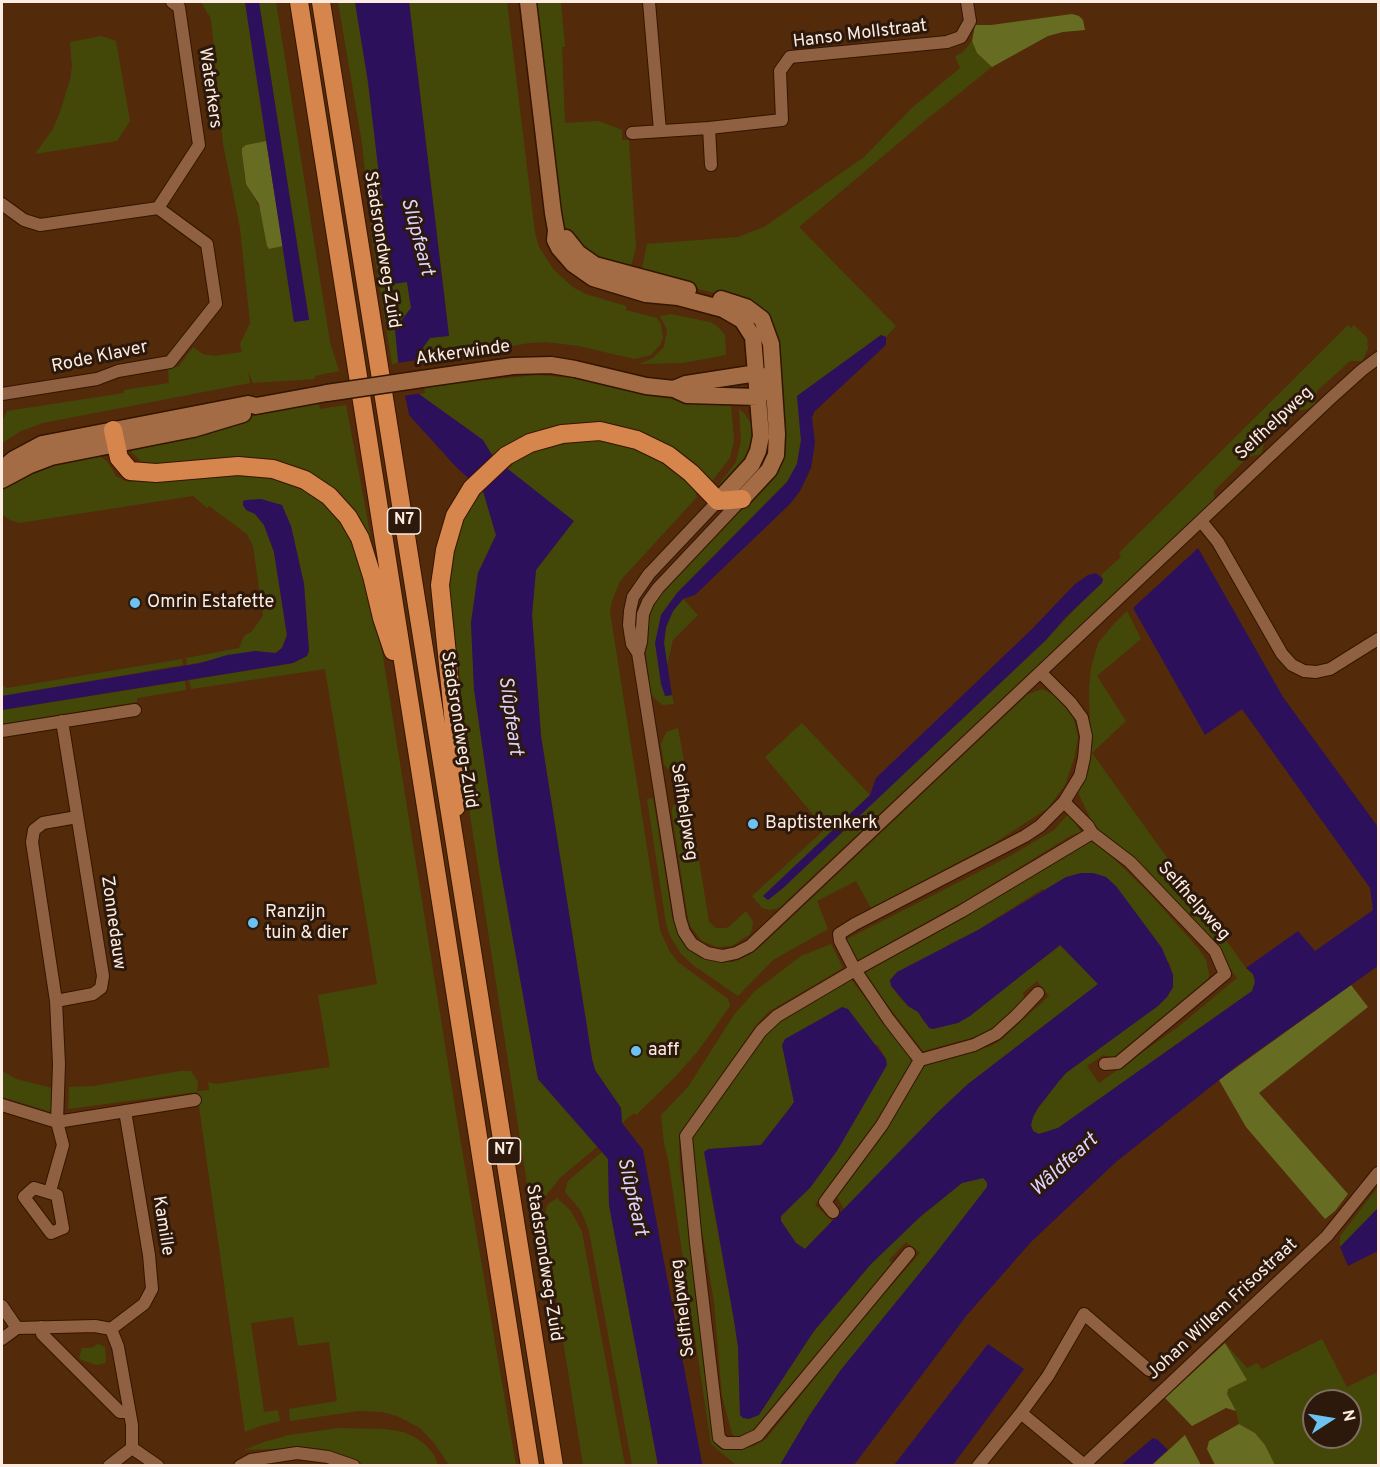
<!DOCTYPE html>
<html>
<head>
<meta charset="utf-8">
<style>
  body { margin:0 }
  #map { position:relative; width:1380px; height:1467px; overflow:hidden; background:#532b0a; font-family:Overpass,sans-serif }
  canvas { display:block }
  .frame { position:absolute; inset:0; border:3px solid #fcece2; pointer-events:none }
  .north { position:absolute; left:1302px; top:1389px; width:60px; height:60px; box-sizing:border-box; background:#2c190c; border:2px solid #7f6d62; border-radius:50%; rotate:78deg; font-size:16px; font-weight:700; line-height:24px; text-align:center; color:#fcece2 }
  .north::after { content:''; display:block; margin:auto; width:21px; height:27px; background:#6cc3f2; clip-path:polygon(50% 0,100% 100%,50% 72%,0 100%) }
</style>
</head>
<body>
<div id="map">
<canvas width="1380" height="1467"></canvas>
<div class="frame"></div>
<div class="north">N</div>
</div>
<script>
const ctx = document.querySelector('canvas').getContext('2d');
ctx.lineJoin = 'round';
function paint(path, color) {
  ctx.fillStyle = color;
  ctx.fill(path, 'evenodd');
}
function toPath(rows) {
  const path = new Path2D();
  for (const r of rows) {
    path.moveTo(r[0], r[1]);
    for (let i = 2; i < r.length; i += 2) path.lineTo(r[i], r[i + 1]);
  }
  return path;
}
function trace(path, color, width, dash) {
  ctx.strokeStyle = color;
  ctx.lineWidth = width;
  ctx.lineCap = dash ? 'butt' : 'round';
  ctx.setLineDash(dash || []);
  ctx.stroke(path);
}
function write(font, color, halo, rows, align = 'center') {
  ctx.font = font + ' Overpass,sans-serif';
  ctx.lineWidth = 6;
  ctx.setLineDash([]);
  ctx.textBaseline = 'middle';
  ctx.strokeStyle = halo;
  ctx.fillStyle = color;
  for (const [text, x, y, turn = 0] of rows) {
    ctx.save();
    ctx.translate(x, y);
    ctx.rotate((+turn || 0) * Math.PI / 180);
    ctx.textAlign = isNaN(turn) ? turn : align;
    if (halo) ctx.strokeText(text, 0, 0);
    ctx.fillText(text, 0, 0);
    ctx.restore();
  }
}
const green = toPath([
  [201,2,245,2,266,141,246,145,242,148,245,180,262,213,267,246,269,249,283,246,294,321,309,319,259,2,276,2,330,342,339,371,315,376,315,379,253,383,248,371,250,383,43,423,21,431,2,443,2,422,7,411,124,393,124,390,169,383,168,369,179,366,193,347,203,354,214,356,242,352,240,344,250,323,240,228,223,144,211,19],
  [338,2,355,2,368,82,392,283,407,282,411,308,395,329,399,363,392,364,373,246,362,143],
  [409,2,507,2,535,233,539,247,554,270,574,288,586,294,626,306,626,310,657,318,661,324,663,338,660,345,651,355,634,359,579,346,546,342,530,343,468,353,469,356,420,364,419,359,414,360,430,338,449,335],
  [535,2,561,2,565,47,562,47,565,123,599,121,622,130,622,140,629,140,636,247,630,270,595,259,567,231,563,223,560,212],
  [101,36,116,41,130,121,117,141,35,154,53,129,60,112,70,80,72,66,70,42],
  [972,41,977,53,992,67,921,124,799,227,896,326,886,337,881,335,797,396,801,440,797,464,787,482,677,593,661,615,665,696,672,695,674,704,662,705,651,695,644,639,646,623,650,611,659,596,774,476,777,340,769,318,750,303,641,273,647,244,738,237,764,227,864,157,913,107,960,68,955,56,962,53],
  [671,314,710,322,717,326,725,335,726,355,683,363,640,364,653,358,664,347,667,330,660,316],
  [1348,325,1351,328,1354,325,1367,338,1368,349,1362,361,1350,361,1317,391,1315,404,1308,409,1298,411,1265,441,1261,454,1248,457,1214,491,1214,500,779,908,770,910,762,908,752,896,825,829,765,757,802,723,870,795,763,896,768,900,1046,640,1103,579,1101,575,1121,557,1119,553],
  [537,375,573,378,645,395,691,402,731,405,734,440,730,458,711,482,639,434,504,448,492,455,483,440,419,394,425,393,424,386],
  [318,403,320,409,346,405,374,553,323,483,139,463,140,460,132,453,132,449,247,417],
  [739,409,745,414,753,427,754,434,751,451,724,488,718,486,736,462,741,441],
  [600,438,652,453,693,485,697,497,620,581,612,601,610,612,660,930,670,952,678,962,728,999,730,1006,698,1051,675,1077,636,1115,634,1113,622,1123,621,1108,595,1070,592,1059,541,736,532,615,536,570,553,547,508,469,513,465,511,463,532,451,548,445],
  [96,454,107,461,116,476,127,482,210,474,256,474,301,486,331,508,354,541,380,638,457,1120,516,1465,449,1465,435,1444,420,1428,397,1416,382,1412,359,1411,290,1421,289,1409,337,1401,329,1342,298,1346,293,1317,251,1323,264,1412,278,1410,280,1421,260,1426,245,1432,197,1092,68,1109,69,1087,94,1086,180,1071,191,1071,198,1082,197,1091,209,1090,208,1082,216,1084,330,1067,318,995,377,984,325,669,191,689,189,680,293,663,307,656,309,651,304,584,291,526,246,510,255,514,264,525,274,552,287,635,282,648,273,654,255,651,187,665,186,658,239,648,244,636,252,631,263,616,253,546,247,534,209,506,207,508,193,496,19,523,10,520,2,514,2,489,12,480,32,469],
  [483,491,496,535,478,573,471,623,474,689,499,861,538,1079,598,1146,560,1178,540,1203,536,1221,533,1222,470,815,459,723,448,597,452,553,461,522,470,507],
  [683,599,698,615,673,640,667,665,664,643,666,627,673,611],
  [1127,611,1141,639,1097,676,1126,721,1092,753,1246,968,1253,974,1255,982,1252,991,1058,1128,1039,1134,1033,1131,1031,1125,1033,1117,1038,1108,1059,1081,1066,1073,1167,997,1173,987,1173,975,1169,962,1042,889,978,930,948,945,897,994,908,1006,918,1012,924,1022,958,1023,1061,945,1098,984,968,1084,937,1113,844,1209,836,1195,876,1144,926,1063,991,1046,1000,1041,1049,996,1037,981,1023,993,1024,999,1023,1005,986,1034,923,1051,861,971,1087,842,1093,842,1103,848,1148,892,1198,948,1206,960,1209,974,1208,983,1115,1058,1103,1055,1087,1066,1099,1083,1178,1027,1237,978,1221,956,1096,831,1077,790,1090,730,1089,689,1091,668,1098,643,1112,626],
  [182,659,183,665,2,696,2,685,7,688],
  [185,681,186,690,137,698,137,702,2,724,2,710],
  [1042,689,1054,695,1073,715,1078,737,1074,759,1065,785,1048,808,993,844,871,908,856,881,817,901,828,929,773,960,738,996,693,965,681,954,669,934,666,923,647,799,653,798,672,916,678,935,692,952,699,957,716,962,734,962,751,954,758,949,1028,694],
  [678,728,686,772,678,773,671,772,664,765,661,744,666,732],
  [689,798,709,922,716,928,726,928,730,926,746,911,753,921,752,930,749,935,732,946,717,947,702,941,691,927,688,919,672,813,672,808,677,801],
  [1069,813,1081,832,1072,835,963,902,857,961,848,945,847,939,1012,855,1054,830],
  [831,944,843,968,768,1012,757,1024,679,1136,680,1169,703,1303,717,1421,730,1447,741,1449,754,1446,766,1439,856,1326,920,1253,906,1242,889,1260,895,1265,758,1431,741,1438,735,1437,732,1433,722,1396,714,1302,691,1166,690,1139,775,1020,850,978,914,1060,866,1138,815,1205,832,1221,805,1249,796,1243,781,1221,781,1216,786,1212,886,1059,878,1045,782,1045,794,1102,761,1145,707,1172,734,1320,738,1347,740,1415,790,1365,814,1331,871,1264,921,1216,962,1183,983,1178,987,1183,987,1187,936,1253,840,1371,809,1416,780,1465,736,1465,711,1444,668,1159,664,1144,661,1115,688,1087,734,1015,755,991,801,956],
  [2,1071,16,1079,52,1088,51,1112,2,1097],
  [602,1152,608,1159,609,1205,658,1465,632,1465,589,1231,581,1211,565,1192,568,1181],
  [1378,1187,1378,1208,1340,1247,1340,1236],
  [557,1198,571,1211,582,1232,625,1465,583,1465,544,1222,546,1209,548,1204],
  [1322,1339,1347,1387,1378,1372,1378,1465,1275,1465,1265,1445,1255,1433,1239,1424,1236,1411,1227,1394,1228,1389,1247,1380,1225,1343,1247,1368,1257,1363,1262,1369],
  [1314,1401,1350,1401,1350,1437,1314,1437],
  [98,1344,105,1347,106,1363,97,1365,79,1359,82,1348,91,1348],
  [339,1428,385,1429,403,1432,413,1436,426,1445,434,1455,438,1465,360,1465,351,1461,295,1448,244,1450,264,1442,289,1435]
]);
const forest = toPath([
  [1072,14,1079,16,1083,20,1085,30,1063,32,1048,36,992,67,977,53,972,41,975,25,991,25],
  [266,141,283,246,269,249,267,246,259,204,246,184,242,153,242,148,246,145],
  [1351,985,1368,1007,1259,1093,1348,1194,1335,1211,1325,1219,1246,1127,1219,1080],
  [1225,1343,1247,1380,1228,1389,1227,1394,1236,1411,1226,1408,1192,1426,1165,1398],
  [1239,1424,1255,1433,1265,1445,1275,1465,1215,1465,1207,1449,1209,1441],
  [1185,1435,1201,1465,1151,1466]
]);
const water = toPath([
  [245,2,259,2,309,320,294,322],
  [355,2,409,2,449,336,430,338,414,360,419,394,483,440,492,455,508,469,574,521,536,570,532,615,541,736,592,1059,595,1070,621,1108,622,1123,643,1150,702,1463,704,1465,658,1465,609,1205,608,1159,538,1079,499,861,474,689,471,623,478,573,496,535,483,491,456,467,409,415,398,361,395,329,411,308,407,282,392,284,368,82],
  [881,335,886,337,886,345,814,412,812,418,815,443,811,468,800,491,790,504,695,595,683,599,673,611,666,627,664,643,672,695,665,696,661,684,655,643,661,615,677,593,787,482,797,464,801,440,797,396],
  [261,499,282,505,291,526,304,584,309,651,307,656,293,663,275,666,2,710,2,696,201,663,227,655,255,651,276,653,282,648,287,635,274,552,264,525,255,514,246,510,243,505,243,501,246,500],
  [1198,548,1283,697,1378,827,1378,966,1238,1065,1116,1162,1031,1242,967,1315,854,1465,780,1465,809,1416,840,1371,936,1253,987,1187,987,1182,983,1178,962,1183,921,1216,871,1264,814,1331,759,1415,749,1419,743,1418,740,1415,738,1347,734,1320,704,1152,708,1149,761,1145,790,1108,794,1102,782,1045,785,1039,842,1007,848,1009,886,1059,887,1065,837,1151,810,1188,781,1216,781,1221,796,1243,805,1249,937,1113,968,1084,1098,984,1060,945,970,1016,958,1023,933,1029,929,1028,918,1012,908,1006,891,986,890,980,897,972,978,930,1066,877,1081,873,1093,873,1106,877,1116,886,1162,948,1173,975,1173,987,1167,997,1158,1006,1066,1073,1059,1081,1038,1108,1033,1117,1031,1125,1033,1131,1039,1134,1058,1128,1252,991,1255,982,1253,974,1246,968,1298,931,1315,951,1373,910,1370,888,1242,709,1205,735,1133,608],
  [1096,573,1103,579,1102,583,1065,618,1046,640,782,889,768,900,763,896,870,795,876,778,1032,629,1075,584,1088,575],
  [1378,1208,1378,1251,1348,1266,1340,1247],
  [988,1344,1024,1369,953,1465,894,1465],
  [1153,1438,1158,1440,1168,1450,1151,1465,1121,1465]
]);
const pier = toPath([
  [418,360,423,393,402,396,396,363]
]);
const street = toPath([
  [649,2,660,131],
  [709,128,711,165],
  [632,133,709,128,782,120,780,71,790,57,947,42,961,37,970,21,967,2],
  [2,204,24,220,40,225,158,208,207,244,216,304,170,362,118,371,97,379,2,394],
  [158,208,199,145,179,7,172,2],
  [742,499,658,588,648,602,643,614,641,642,638,653,680,919,684,932,692,944,707,953,722,956,736,953,750,946,1331,398,1362,370,1378,358],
  [1201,521,1218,542,1282,654,1292,665,1304,671,1316,672,1330,669,1378,639],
  [638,653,632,644,629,625,630,611,633,597,649,574,718,501],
  [2,731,135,710],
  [1064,802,1088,826,1092,833,1130,862,1215,951,1225,974,1118,1063,1105,1064],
  [56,1001,93,994,101,988,103,976,62,721],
  [920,1060,889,1020,855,970,840,941,839,934,855,924,1025,836,1040,826,1064,802,1080,776,1084,758,1086,736,1082,718,1071,703,1041,673],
  [2,1105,57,1122,195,1100],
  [34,1188,57,1195,63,1228,51,1233,24,1197,34,1188],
  [50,1191,63,1145,57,1122,59,1064,56,1001,32,842,34,830,43,823,77,817],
  [833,1212,825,1202,882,1125,920,1060,974,1045,996,1034,1016,1016,1038,993],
  [909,1253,758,1435,741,1443,725,1443,719,1438,696,1243,686,1136,761,1031,777,1016,855,970,962,911,1092,833],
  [2,1306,17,1328,95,1326,111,1329,118,1347,132,1425,132,1448,109,1466],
  [41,1327,42,1334,120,1412,129,1412],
  [111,1329,144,1304,152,1289,149,1255,125,1111],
  [2,1339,17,1328],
  [1021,1413,1084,1465,1327,1236,1378,1173],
  [132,1448,158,1466],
  [240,1466,251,1460,297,1453,328,1457,354,1466],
  [978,1466,1021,1413,1048,1376,1084,1314,1149,1370]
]);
const secondary = toPath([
  [528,2,553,213,556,230,555,240,559,248,573,264,593,278,646,294,678,297,723,309,742,320,753,337,761,436,758,451,752,464,718,501],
  [566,238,578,253,595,265,688,290],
  [721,299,746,307,762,319,771,344,777,434,776,455,769,470,742,499],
  [422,379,513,366,551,365,575,369,646,386,674,389,687,395,758,397,765,391],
  [674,389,686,384,757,373,765,379],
  [2,469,14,459,42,444,248,404,256,406,327,393],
  [2,480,30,465,51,457,193,429,243,414]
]);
const highway = toPath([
  [299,2,530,1466],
  [321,2,554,1466],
  [113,430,119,458,130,471,156,473,238,466,273,469,305,480,329,496,348,517,360,538,372,576,382,618,393,651],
  [456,807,459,773,440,585,445,550,455,516,472,488,506,456,530,443,562,434,600,431,637,440,668,455,691,473,718,501,742,499]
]);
const secondaryBridge = toPath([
  [327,393,422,379]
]);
const markers = [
  [135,603,6,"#6cc3f2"],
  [753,824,6,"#6cc3f2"],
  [253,923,6,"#6cc3f2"],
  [636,1051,6,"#6cc3f2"]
];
const shields = [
  [404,521,33],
  [504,1151,33]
];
const shieldNames = [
  ["N7",404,521],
  ["N7",504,1151]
];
const streetNames = [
  ["Hanso Mollstraat",860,35,-7],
  ["Waterkers",209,88,82],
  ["Stadsrondweg-Zuid",381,250,81],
  ["Akkerwinde",463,354,-8],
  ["Rode Klaver",100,358,-12],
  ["Selfhelpweg",1275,424,-43],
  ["Stadsrondweg-Zuid",458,730,81],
  ["Selfhelpweg",683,812,81],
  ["Selfhelpweg",1193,902,48],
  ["Zonnedauw",112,923,82],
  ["Kamille",162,1226,81],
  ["Stadsrondweg-Zuid",543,1263,81],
  ["Selfhelpweg",684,1308,-97],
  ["Johan Willem Frisostraat",1223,1310,-43]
];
const poiNames = [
  ["Omrin Estafette",147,603],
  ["Baptistenkerk",765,824],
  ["Ranzijn",265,913],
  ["tuin & dier",265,934],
  ["aaff",648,1051]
];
const waterNames = [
  ["Slûpfeart",416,237,75],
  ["Slûpfeart",509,716,82],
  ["Wâldfeart",1065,1166,-42],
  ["Slûpfeart",631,1197,77]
];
paint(green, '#434809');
paint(forest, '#666d22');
paint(water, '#2d105b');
paint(pier, '#532b0a');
trace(street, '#331500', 14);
trace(secondary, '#331500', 19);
trace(highway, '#331500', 20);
trace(street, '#8f6142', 12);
trace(secondary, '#a46c45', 16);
trace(highway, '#d6864d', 18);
trace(secondaryBridge, '#331500', 19, []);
trace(secondaryBridge, '#a46c45', 16);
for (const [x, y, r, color] of markers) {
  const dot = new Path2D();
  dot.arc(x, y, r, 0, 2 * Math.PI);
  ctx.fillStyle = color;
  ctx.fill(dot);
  trace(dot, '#2c190c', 2);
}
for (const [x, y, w] of shields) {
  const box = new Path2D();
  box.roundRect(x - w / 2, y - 13, w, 26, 4.5);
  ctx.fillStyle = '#2c190c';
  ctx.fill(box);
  trace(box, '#fcece2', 1.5);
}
write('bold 16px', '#fcece2', null, shieldNames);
write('18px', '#fcece2', '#2c190c', streetNames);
write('18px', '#fcece2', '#2c190c', poiNames, 'left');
write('italic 20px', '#dbd2fe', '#2c190c', waterNames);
</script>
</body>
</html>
